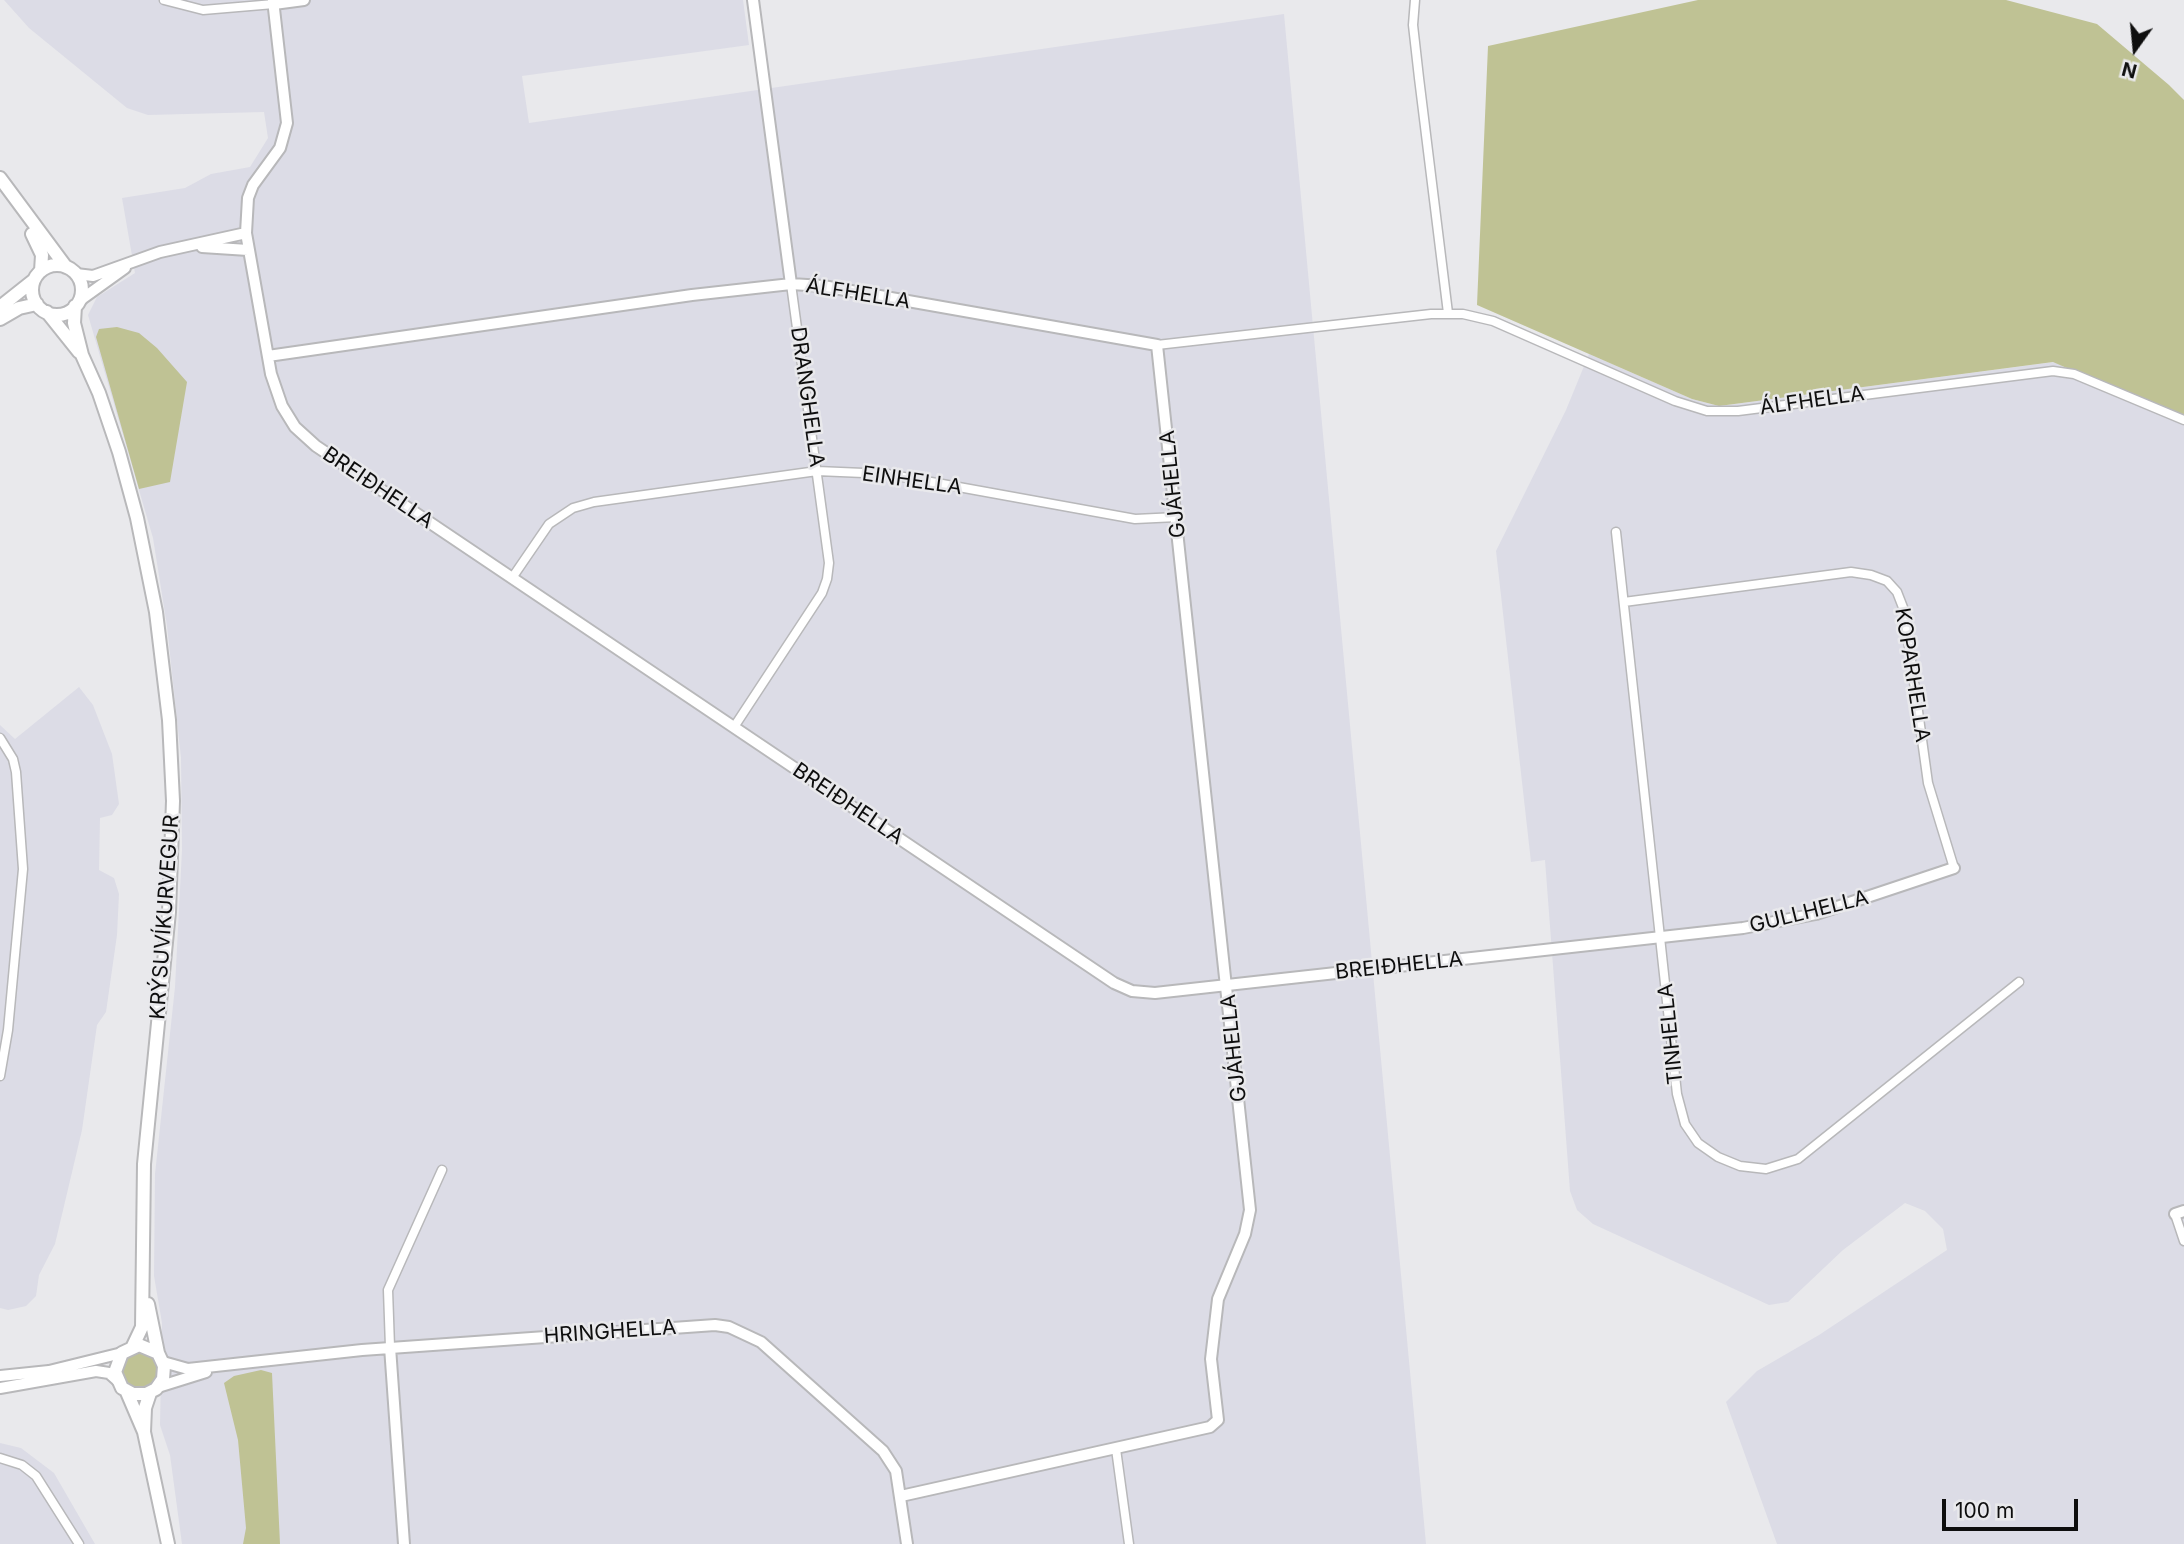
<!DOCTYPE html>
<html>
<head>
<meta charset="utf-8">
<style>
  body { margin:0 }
  #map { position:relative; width:2184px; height:1544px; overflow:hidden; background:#e9e9ec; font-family:Inter,sans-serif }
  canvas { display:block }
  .north { position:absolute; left:2100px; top:14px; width:70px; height:70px; -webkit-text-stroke:5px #e9e9ec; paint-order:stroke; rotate:195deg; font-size:19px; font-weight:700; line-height:28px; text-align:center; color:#0e0e0e }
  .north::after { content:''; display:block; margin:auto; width:24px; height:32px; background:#0e0e0e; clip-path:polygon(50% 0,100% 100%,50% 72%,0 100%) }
  .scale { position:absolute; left:1942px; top:1499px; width:136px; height:32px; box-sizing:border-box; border:4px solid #0e0e0e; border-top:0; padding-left:9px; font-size:21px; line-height:24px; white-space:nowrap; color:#0e0e0e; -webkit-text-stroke:5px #e9e9ec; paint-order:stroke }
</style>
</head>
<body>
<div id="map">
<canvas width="2184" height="1544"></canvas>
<div class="north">N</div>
<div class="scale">100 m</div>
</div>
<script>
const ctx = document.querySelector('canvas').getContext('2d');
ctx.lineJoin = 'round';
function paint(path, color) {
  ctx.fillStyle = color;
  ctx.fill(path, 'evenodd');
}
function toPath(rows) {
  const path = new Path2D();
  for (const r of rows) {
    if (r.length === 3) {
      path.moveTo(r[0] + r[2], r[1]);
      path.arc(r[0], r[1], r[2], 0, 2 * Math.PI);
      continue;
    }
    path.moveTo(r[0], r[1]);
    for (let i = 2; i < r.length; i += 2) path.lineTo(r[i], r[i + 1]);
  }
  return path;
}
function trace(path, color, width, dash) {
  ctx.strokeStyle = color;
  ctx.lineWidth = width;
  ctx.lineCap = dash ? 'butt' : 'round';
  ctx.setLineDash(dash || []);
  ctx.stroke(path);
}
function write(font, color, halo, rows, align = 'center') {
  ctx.font = font + ' Inter,sans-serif';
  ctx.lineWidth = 5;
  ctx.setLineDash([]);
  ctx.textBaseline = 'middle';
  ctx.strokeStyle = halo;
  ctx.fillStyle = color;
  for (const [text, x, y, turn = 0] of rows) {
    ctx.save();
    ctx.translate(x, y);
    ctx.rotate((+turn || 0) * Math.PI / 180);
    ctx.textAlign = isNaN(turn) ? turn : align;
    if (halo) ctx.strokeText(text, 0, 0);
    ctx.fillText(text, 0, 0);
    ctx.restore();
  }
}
const built = toPath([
  [4,0,743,0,749,45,522,76,529,123,1284,14,1426,1544,182,1544,170,1455,160,1425,162,1323,154,1276,155,1174,175,987,182,850,181,758,167,626,153,538,88,315,97,297,135,273,122,198,185,188,211,174,250,167,268,138,264,112,148,115,127,108,29,28],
  [1589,354,1692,399,1719,406,2054,362,2184,419,2184,1544,1777,1544,1726,1402,1757,1371,1819,1335,1947,1250,1943,1229,1925,1211,1905,1203,1843,1250,1788,1302,1769,1305,1593,1224,1577,1210,1570,1191,1545,860,1531,862,1496,551,1566,410],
  [79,687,93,705,112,754,119,804,112,815,100,818,99,870,114,878,119,894,117,935,106,1012,97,1025,82,1130,55,1244,39,1275,36,1296,26,1306,8,1310,0,1308,0,725,15,739],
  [0,1443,21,1448,54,1473,95,1544,0,1544]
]);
const green = toPath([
  [1698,0,2006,0,2097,24,2169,85,2184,100,2184,419,2053,362,1719,406,1692,399,1477,305,1488,46],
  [117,327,139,333,157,348,187,382,170,482,139,489,96,337,99,329],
  [140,1370,18],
  [261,1370,272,1373,280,1544,243,1544,246,1528,238,1440,224,1383,234,1376]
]);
const minor = toPath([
  [164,0,203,10,274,4],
  [1415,0,1413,25,1419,78,1448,313],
  [1157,345,1431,314,1463,314,1493,321,1675,401,1707,411,1738,411,2053,371,2074,374,2184,420],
  [1616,532,1677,1094,1685,1124,1698,1143,1718,1157,1740,1166,1766,1169,1798,1159,2019,982],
  [512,578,549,524,573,508,594,502,817,471,887,474,1135,519,1177,517],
  [1624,602,1851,572,1871,575,1887,581,1897,592,1904,610,1928,783,1954,868],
  [734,727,822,593,827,579,829,563,791,284],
  [0,738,13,759,16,772,23,869,8,1030,0,1076],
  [2175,1214,2184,1241],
  [390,1347,388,1290,442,1170],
  [1116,1449,1129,1544],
  [0,1458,22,1465,36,1476,79,1544]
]);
const tertiary = toPath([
  [273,0,287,123,280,148,253,185,248,198,246,233,271,374,282,406,295,427,316,446,1114,983,1132,991,1155,993,1743,928,1816,914,1954,868],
  [753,0,791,284],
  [274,4,304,0],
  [202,247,248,250],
  [76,274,93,276,160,252,246,233],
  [79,301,125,268],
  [268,356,692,295,791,284,823,286,1157,345,1250,1210,1245,1234,1218,1299,1211,1359,1218,1420,1210,1427,901,1496],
  [2175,1214,2184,1211],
  [390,1347,404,1544],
  [163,1362,188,1369,362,1350,715,1325,729,1327,761,1342,883,1451,896,1471,907,1544],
  [0,1376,49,1371,122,1353],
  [158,1387,206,1372],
  [0,1388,96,1371,109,1373,118,1381]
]);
const secondary = toPath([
  [0,178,66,267],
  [32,234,42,255,41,271],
  [57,290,25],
  [75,306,74,323,82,355,99,393,119,452,137,518,156,612,169,720,173,801,169,912,144,1164,142,1327,133,1346],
  [0,307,34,280],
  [47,312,79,352],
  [0,319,19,308,37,304],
  [148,1304,158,1353,164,1366,163,1379,156,1389,146,1394,133,1394,122,1388,115,1372,122,1353,139,1345,158,1353],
  [126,1390,144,1432],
  [150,1393,145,1408,144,1432,168,1544]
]);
const streetNames = [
  ["ÁLFHELLA",858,294,9],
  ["DRANGHELLA",807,397,82],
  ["ÁLFHELLA",1812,401,-8],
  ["EINHELLA",912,481,8],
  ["GJÁHELLA",1173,484,-96],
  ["BREIÐHELLA",378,488,34],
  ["KOPARHELLA",1912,675,81],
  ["BREIÐHELLA",848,804,34],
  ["GULLHELLA",1809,912,-14],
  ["KRÝSUVÍKURVEGUR",165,917,-86],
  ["BREIÐHELLA",1399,966,-6],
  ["TINHELLA",1671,1034,-96],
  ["GJÁHELLA",1234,1048,-96],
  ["HRINGHELLA",610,1332,-4]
];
paint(built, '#dcdce6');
paint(green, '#bfc294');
trace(minor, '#b8b8ba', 11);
trace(tertiary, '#b8b8ba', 14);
trace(secondary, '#b8b8ba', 16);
trace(minor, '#fff', 8);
trace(tertiary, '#fff', 10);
trace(secondary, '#fff', 12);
write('21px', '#0e0e0e', '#e9e9ec', streetNames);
</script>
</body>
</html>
